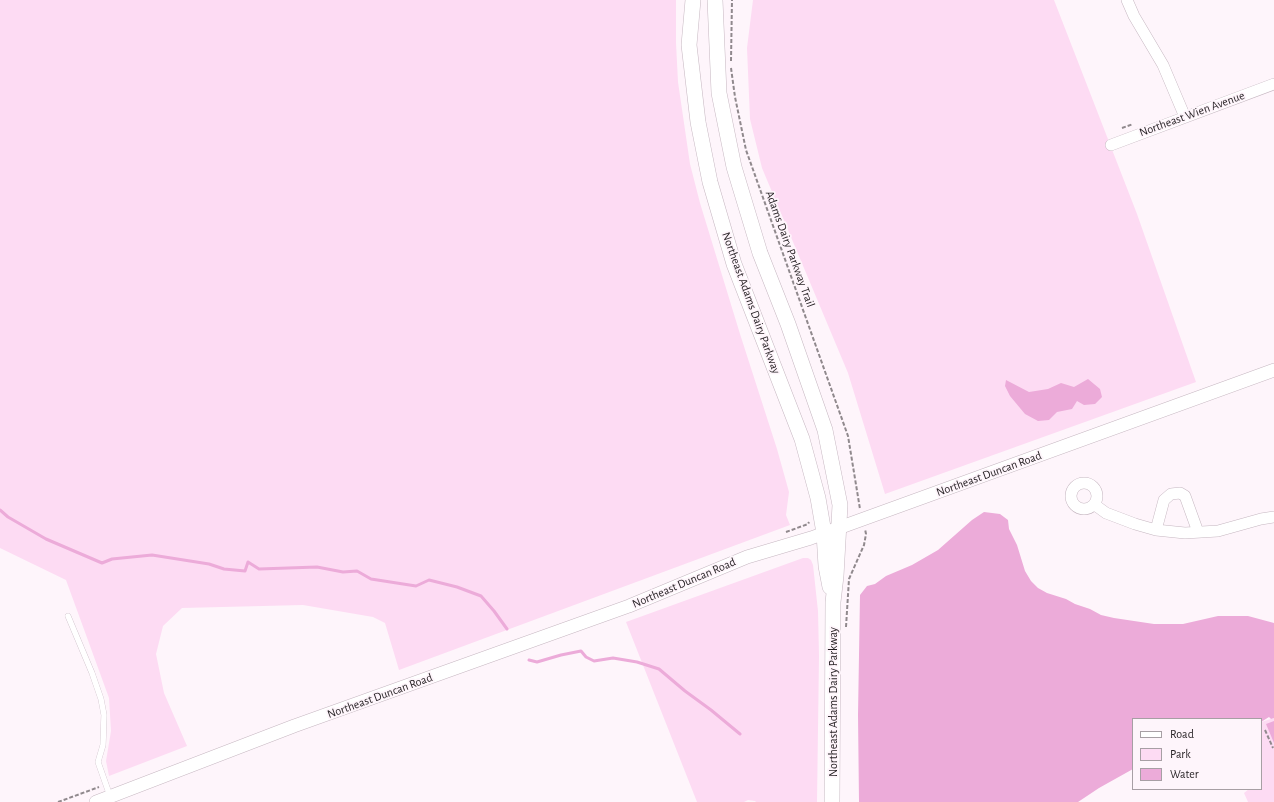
<!DOCTYPE html>
<html>
<head>
<meta charset="utf-8">
<style>
  body { margin:0 }
  #map { position:relative; width:1274px; height:802px; overflow:hidden; background:#fef5fb; font-family:"Alegreya Sans",sans-serif }
  canvas { display:block }
  .legend { position:absolute; left:1132px; top:718px; width:130px; height:72px; box-sizing:border-box; background:#fef5fb; border:1px solid #a79fa4; margin:0; padding:5px 7px; list-style:none; font-size:12px; color:#241f22 }
  .legend li { display:flex; align-items:center; gap:8px; height:20px }
  .legend b { width:20px; border:1px solid #a79fa4 }
</style>
</head>
<body>
<div id="map">
<canvas width="1274" height="802"></canvas>
<ul class="legend">
<li><b style="height:5px;background:#fff"></b>Road</li>
<li><b style="height:11px;background:#fddbf3"></b>Park</li>
<li><b style="height:11px;background:#ecabd9"></b>Water</li>
</ul>
</div>
<script>
const ctx = document.querySelector('canvas').getContext('2d');
ctx.lineJoin = 'round';
function paint(path, color) {
  ctx.fillStyle = color;
  ctx.fill(path, 'evenodd');
}
function toPath(rows) {
  const path = new Path2D();
  for (const r of rows) {
    if (r.length === 3) {
      path.moveTo(r[0] + r[2], r[1]);
      path.arc(r[0], r[1], r[2], 0, 2 * Math.PI);
      continue;
    }
    path.moveTo(r[0], r[1]);
    for (let i = 2; i < r.length; i += 2) path.lineTo(r[i], r[i + 1]);
  }
  return path;
}
function trace(path, color, width, dash) {
  ctx.strokeStyle = color;
  ctx.lineWidth = width;
  ctx.lineCap = dash ? 'butt' : 'round';
  ctx.setLineDash(dash || []);
  ctx.stroke(path);
}
function write(font, color, halo, rows, align = 'center') {
  ctx.font = font + ' "Alegreya Sans",sans-serif';
  ctx.lineWidth = 3.5;
  ctx.setLineDash([]);
  ctx.textBaseline = 'middle';
  ctx.strokeStyle = halo;
  ctx.fillStyle = color;
  for (const [text, x, y, turn = 0] of rows) {
    ctx.save();
    ctx.translate(x, y);
    ctx.rotate((+turn || 0) * Math.PI / 180);
    ctx.textAlign = isNaN(turn) ? turn : align;
    if (halo) ctx.strokeText(text, 0, 0);
    ctx.fillText(text, 0, 0);
    ctx.restore();
  }
}
const green = toPath([
  [0,0,676,0,676,43,678,82,690,164,700,203,740,334,777,449,789,492,786,515,790,525,399,670,385,623,373,617,303,605,182,608,163,626,156,654,164,693,187,746,109,776,106,761,111,731,109,698,66,580,0,548],
  [753,0,1054,0,1137,214,1196,382,885,494,848,373,762,168,750,119,747,48],
  [803,558,808,558,811,560,813,565,818,611,819,656,817,802,756,802,755,801,748,800,744,802,697,802,626,622],
  [1274,718,1274,802,1248,802,1244,793,1249,789,1261,789,1261,722]
]);
const water = toPath([
  [1088,379,1100,389,1102,397,1095,404,1084,405,1077,401,1072,409,1057,412,1049,420,1038,421,1025,414,1010,396,1005,386,1006,380,1029,392,1048,389,1061,383,1074,387],
  [984,512,1000,514,1008,520,1009,529,1017,545,1025,571,1031,581,1038,588,1047,593,1066,599,1075,604,1090,609,1101,615,1114,618,1154,624,1183,624,1218,616,1248,616,1274,623,1274,718,1271,719,1269,717,1261,722,1261,719,1133,719,1133,769,1099,788,1078,802,859,802,858,715,860,595,867,586,875,584,886,576,912,565,938,550,972,520],
  [1274,721,1274,743,1266,724]
]);
const stream = toPath([
  [0,510,8,517,46,539,102,563,112,559,152,555,209,564,224,569,245,571,248,562,259,569,317,567,343,572,357,571,371,579,416,586,429,580,457,587,481,596,494,611,507,629],
  [529,660,537,662,561,655,581,651,586,657,594,661,613,658,637,662,659,669,685,691,711,710,740,734]
]);
const path = toPath([
  [731,61,732,0],
  [731,68,735,97,746,150,848,436,860,509],
  [1122,128,1133,124],
  [786,532,808,524,809,522],
  [846,627,849,579,864,545,866,534,865,529],
  [1265,730,1273,748],
  [58,802,99,787]
]);
const service = toPath([
  [68,616,92,673,101,699,104,715,103,745,98,762,110,796]
]);
const minor = toPath([
  [1127,0,1134,16,1163,65,1185,117],
  [1111,145,1274,84],
  [1084,496,13],
  [1095,505,1106,513,1135,524,1156,530,1185,533,1218,531,1261,519,1274,517],
  [1156,530,1164,500,1171,494,1180,493,1185,496,1198,532]
]);
const tertiary = toPath([
  [96,802,294,726,629,606,747,557,811,538,1274,370]
]);
const secondary = toPath([
  [693,0,689,45,698,122,710,182,734,264,802,439,818,498,824,533,826,566,830,587],
  [715,0,719,93,734,167,760,253,788,324,825,430,840,505,836,576,833,602,832,802]
]);
const streetNames = [
  ["Northeast Wien Avenue",1192,114,-20],
  ["Adams Dairy Parkway Trail",790,249,70],
  ["Northeast Adams Dairy Parkway",751,303,70],
  ["Northeast Duncan Road",989,474,-20],
  ["Northeast Duncan Road",684,583,-23],
  ["Northeast Duncan Road",380,696,-20],
  ["Northeast Adams Dairy Parkway",833,702,-90]
];
paint(green, '#fddbf3');
paint(water, '#ecabd9');
trace(stream, '#ecabd9', 3);
trace(service, '#c6b7c1', 6);
trace(minor, '#c6b7c1', 12);
trace(tertiary, '#c6b7c1', 14);
trace(secondary, '#c6b7c1', 16);
trace(path, '#90898d', 2, [4, 2]);
trace(service, '#fff', 5.5);
trace(minor, '#fff', 11);
trace(tertiary, '#fff', 13);
trace(secondary, '#fff', 15);
write('12px', '#241f22', '#fef5fb', streetNames);
</script>
</body>
</html>
